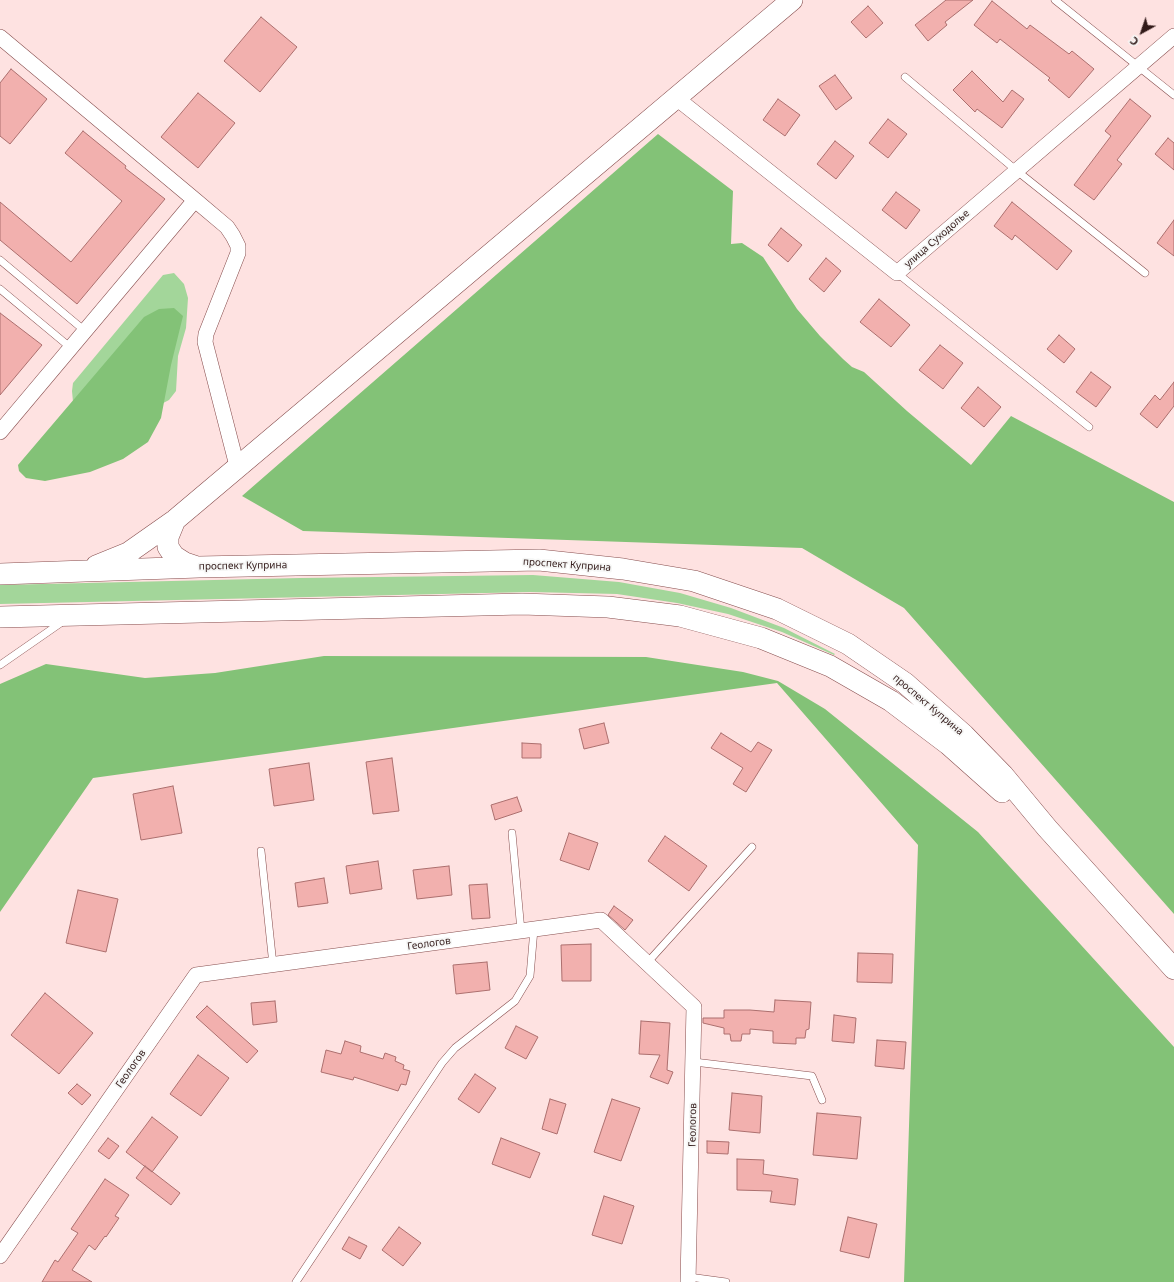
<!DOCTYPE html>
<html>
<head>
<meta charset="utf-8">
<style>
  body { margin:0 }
  #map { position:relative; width:1174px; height:1282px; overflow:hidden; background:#fee2e1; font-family:"Noto Sans",sans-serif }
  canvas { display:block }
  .north { position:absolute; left:1122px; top:12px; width:40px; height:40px; -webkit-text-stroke:3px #f6f7f6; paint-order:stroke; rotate:220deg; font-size:11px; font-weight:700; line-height:16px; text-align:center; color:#321a19 }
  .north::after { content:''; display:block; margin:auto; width:14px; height:18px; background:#321a19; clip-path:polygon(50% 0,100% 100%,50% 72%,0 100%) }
</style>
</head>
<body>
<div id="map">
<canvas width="1174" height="1282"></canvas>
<div class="north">С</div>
</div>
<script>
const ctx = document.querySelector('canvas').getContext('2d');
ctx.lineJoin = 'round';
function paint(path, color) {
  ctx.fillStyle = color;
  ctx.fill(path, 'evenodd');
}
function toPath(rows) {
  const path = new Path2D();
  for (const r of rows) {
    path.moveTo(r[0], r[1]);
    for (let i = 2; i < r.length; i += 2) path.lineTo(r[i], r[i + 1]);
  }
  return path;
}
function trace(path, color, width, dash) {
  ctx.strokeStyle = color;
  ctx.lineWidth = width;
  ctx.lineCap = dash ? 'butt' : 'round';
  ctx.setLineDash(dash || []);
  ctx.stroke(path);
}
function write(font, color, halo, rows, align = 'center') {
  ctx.font = font + ' "Noto Sans",sans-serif';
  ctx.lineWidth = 3.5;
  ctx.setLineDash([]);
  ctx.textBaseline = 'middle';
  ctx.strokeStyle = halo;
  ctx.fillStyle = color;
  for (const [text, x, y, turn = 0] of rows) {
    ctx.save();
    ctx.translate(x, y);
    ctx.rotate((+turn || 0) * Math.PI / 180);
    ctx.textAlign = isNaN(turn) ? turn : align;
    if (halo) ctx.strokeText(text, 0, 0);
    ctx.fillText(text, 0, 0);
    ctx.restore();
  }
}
const green = toPath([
  [174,273,184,284,188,298,186,328,178,356,176,391,169,400,150,410,75,423,72,391,73,383,163,275],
  [533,575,619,582,680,593,731,608,784,628,835,654,834,655,782,632,728,614,677,603,617,594,530,592,0,604,0,585,300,578]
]);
const forest = toPath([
  [658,134,733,191,731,244,742,243,763,257,797,309,820,336,843,359,852,367,864,372,907,411,971,465,1011,416,1174,502,1174,914,904,608,802,548,303,531,242,496],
  [174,308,183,316,171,365,161,418,148,442,123,459,90,472,45,481,26,478,19,471,18,465,144,317,159,309],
  [324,656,646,657,743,672,778,681,825,709,978,832,1174,1047,1174,1282,904,1282,918,845,777,683,93,778,0,912,0,684,46,664,145,678,215,673]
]);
const building = toPath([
  [946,0,973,0,945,22,947,25,928,41,915,25,946,0],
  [992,1,1027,29,1030,25,1069,54,1072,51,1094,69,1069,98,1048,80,1050,78,1000,39,997,43,974,25,992,1],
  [868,6,883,23,866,38,851,22,868,6],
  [261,17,297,47,260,92,224,61,261,17],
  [11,69,47,99,10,144,0,136,0,83,11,69],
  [972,71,1003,102,1012,90,1024,99,1002,128,977,109,975,112,953,90,972,71],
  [835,75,852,98,836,110,819,86,835,75],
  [198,93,235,123,198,168,161,137,198,93],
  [778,99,800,115,785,136,763,120,778,99],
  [1130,99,1151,116,1117,160,1122,164,1094,200,1074,185,1111,136,1105,131,1130,99],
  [888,119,907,134,888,158,869,143,888,119],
  [83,131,126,166,125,168,165,199,77,304,0,240,0,202,71,262,122,201,65,153,83,131],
  [1168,138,1174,143,1174,170,1155,154,1168,138],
  [835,141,854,156,836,179,817,164,835,141],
  [896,192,920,210,906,229,882,210,896,192],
  [1012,202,1072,251,1057,270,1015,235,1012,240,994,226,1012,202],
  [1174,220,1174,256,1157,243,1174,220],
  [781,228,802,245,788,262,768,245,781,228],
  [826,258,841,271,824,292,809,279,826,258],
  [879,299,910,325,891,347,860,322,879,299],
  [0,313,42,345,0,395,0,313],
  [1059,335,1075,349,1064,363,1047,349,1059,335],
  [940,345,963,363,943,389,919,370,940,345],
  [1091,372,1111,387,1096,407,1076,392,1091,372],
  [1174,382,1174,406,1157,428,1140,414,1155,395,1160,400,1174,382],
  [978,387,1001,407,984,427,961,408,978,387],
  [604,723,609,743,584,749,579,729,604,723],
  [721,733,751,752,758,742,772,750,746,792,733,784,743,768,711,748,721,733],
  [522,743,541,744,541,758,522,758,522,743],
  [392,758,399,811,373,814,366,762,392,758],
  [309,763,314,800,274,806,269,769,309,763],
  [173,786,182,833,141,840,133,794,173,786],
  [517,797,522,811,495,820,491,805,517,797],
  [569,833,598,843,589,870,560,860,569,833],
  [665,836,707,866,689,891,648,861,665,836],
  [378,861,382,889,350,894,346,866,378,861],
  [449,866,452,895,417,899,413,870,449,866],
  [324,878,328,903,298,907,295,883,324,878],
  [487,884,490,918,472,919,469,885,487,884],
  [78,890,118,899,106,952,66,943,78,890],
  [614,906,633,920,625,930,608,915,614,906],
  [591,944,591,981,562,981,561,945,591,944],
  [858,953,893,954,892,983,857,982,858,953],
  [487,962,490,990,456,994,453,965,487,962],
  [45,993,93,1033,59,1074,11,1035,45,993],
  [775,1000,811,1002,809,1029,806,1030,805,1038,796,1038,796,1044,773,1043,773,1031,750,1029,750,1034,742,1034,741,1041,731,1041,730,1034,724,1034,724,1028,703,1023,703,1018,724,1018,724,1010,750,1010,774,1012,775,1000],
  [275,1001,277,1022,253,1025,251,1003,275,1001],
  [207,1006,258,1051,247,1063,196,1017,207,1006],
  [834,1015,856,1018,854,1043,832,1041,834,1015],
  [641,1021,670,1023,667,1070,673,1072,668,1084,650,1077,660,1055,639,1054,641,1021],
  [516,1026,538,1037,526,1059,505,1048,516,1026],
  [877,1040,906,1042,904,1069,875,1066,877,1040],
  [345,1041,361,1046,360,1052,383,1059,385,1053,396,1057,395,1061,404,1065,403,1069,410,1071,406,1085,401,1084,398,1091,354,1077,353,1080,321,1072,326,1050,341,1054,345,1041],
  [198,1055,229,1078,201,1116,170,1094,198,1055],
  [475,1074,496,1088,479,1113,458,1099,475,1074],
  [77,1084,91,1095,82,1105,68,1093,77,1084],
  [732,1093,762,1096,760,1133,729,1130,732,1093],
  [550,1099,566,1104,557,1134,542,1129,550,1099],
  [612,1099,640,1108,621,1161,594,1152,612,1099],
  [817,1113,861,1117,857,1159,813,1155,817,1113],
  [152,1117,178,1137,152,1172,126,1152,152,1117],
  [108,1138,119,1146,109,1159,98,1151,108,1138],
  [501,1138,540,1153,530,1178,492,1164,501,1138],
  [707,1141,729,1142,728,1154,707,1153,707,1141],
  [737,1159,764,1160,763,1174,798,1179,795,1205,770,1202,772,1191,737,1190,737,1159],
  [145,1166,180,1193,171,1205,136,1178,145,1166],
  [105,1179,129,1195,115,1216,119,1218,106,1237,105,1236,95,1250,89,1245,72,1270,92,1282,42,1282,55,1260,58,1262,78,1233,71,1229,105,1179],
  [604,1196,634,1206,622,1244,592,1235,604,1196],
  [848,1217,877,1224,869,1258,840,1251,848,1217],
  [399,1227,421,1243,403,1266,382,1250,399,1227],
  [349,1237,367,1246,360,1259,342,1249,349,1237]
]);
const lane = toPath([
  [1055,0,1174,95],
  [905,77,1017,171,1145,273],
  [0,260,85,331],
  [897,273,1089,427],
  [0,289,71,348],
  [0,665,62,622],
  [512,833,521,931],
  [261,851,273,965],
  [647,963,752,847],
  [694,1062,812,1076,822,1100],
  [689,1277,726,1282],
  [296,1282,442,1063,455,1048,515,1001,530,976,534,929]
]);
const street = toPath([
  [0,37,195,200,227,227,233,236,238,246,238,253,206,334,205,342,237,466],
  [675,97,897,273,1174,36],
  [0,432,195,200],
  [0,1256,196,975,601,920,694,1007,688,1282]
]);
const secondary = toPath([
  [175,520,168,537,168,547,174,556,185,563,197,567],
  [96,566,128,553,175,520,792,0],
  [0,574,199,567,539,560,623,569,694,581,777,609,848,644,905,683,964,735,1003,775,1047,828,1174,969],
  [0,617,522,604,608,607,680,616,761,638,830,666,891,701,948,744,1002,792]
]);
const streetNames = [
  ["улица Суходолье",937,239,-41],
  ["проспект Куприна",567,565,4],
  ["проспект Куприна",243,566,-1],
  ["проспект Куприна",928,705,40],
  ["Геологов",429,944,-8],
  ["Геологов",131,1069,-55],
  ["Геологов",693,1125,-89]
];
paint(green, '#a3d69a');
paint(forest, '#83c277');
paint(building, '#f2b0ae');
trace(building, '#ac6f6e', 1);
trace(lane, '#874e4e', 8);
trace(street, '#874e4e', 16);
trace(secondary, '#874e4e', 22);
trace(lane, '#fff', 7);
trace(street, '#fff', 15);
trace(secondary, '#fff', 21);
write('10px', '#321a19', '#f6f7f6', streetNames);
</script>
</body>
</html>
